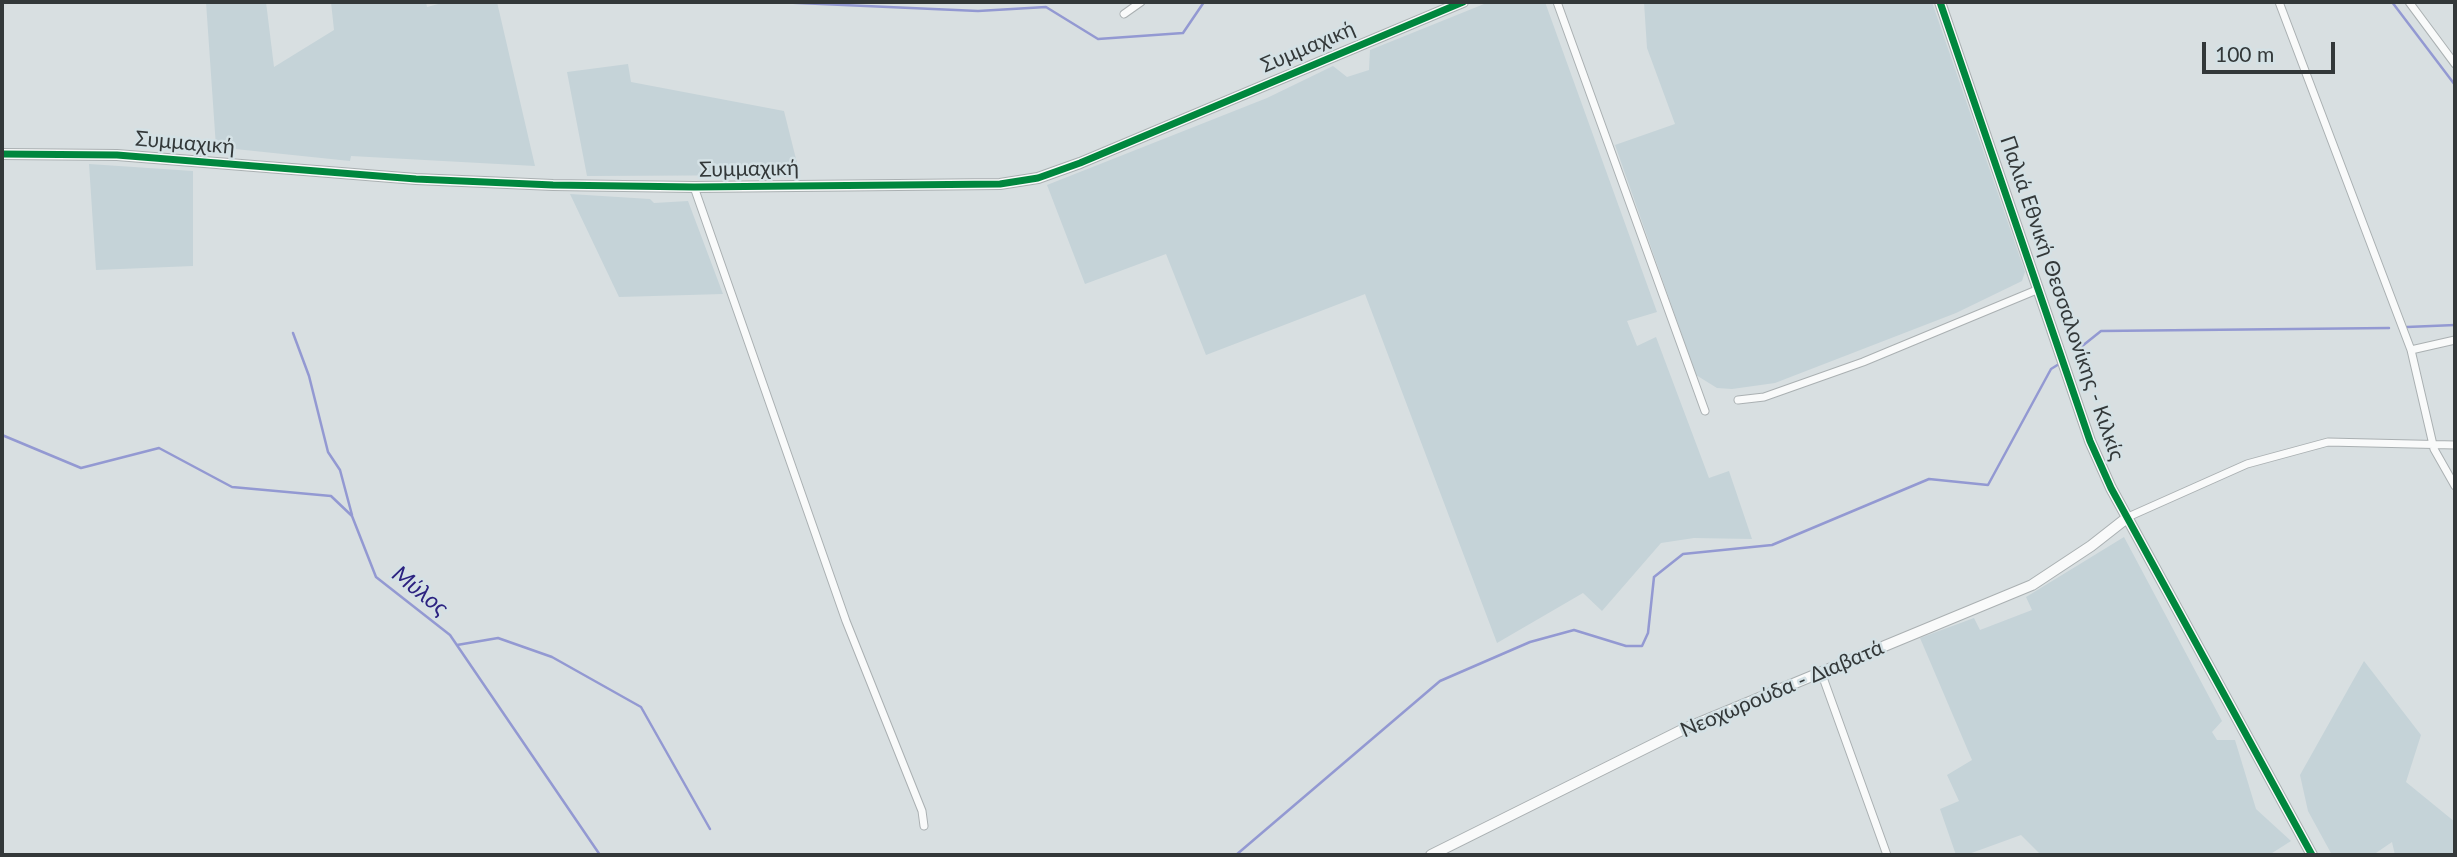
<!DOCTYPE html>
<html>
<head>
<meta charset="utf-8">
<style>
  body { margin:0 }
  #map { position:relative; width:2457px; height:857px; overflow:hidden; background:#d8dfe1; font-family:Lato,sans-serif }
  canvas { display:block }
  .frame { position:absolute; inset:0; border:4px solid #333839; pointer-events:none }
  .scale { position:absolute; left:2202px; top:42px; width:133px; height:32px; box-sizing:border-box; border:4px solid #333839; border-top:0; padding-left:9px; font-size:21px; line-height:24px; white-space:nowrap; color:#333839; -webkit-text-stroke:5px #d4e1e5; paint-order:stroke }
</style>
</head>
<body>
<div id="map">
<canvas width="2457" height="857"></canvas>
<div class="frame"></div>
<div class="scale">100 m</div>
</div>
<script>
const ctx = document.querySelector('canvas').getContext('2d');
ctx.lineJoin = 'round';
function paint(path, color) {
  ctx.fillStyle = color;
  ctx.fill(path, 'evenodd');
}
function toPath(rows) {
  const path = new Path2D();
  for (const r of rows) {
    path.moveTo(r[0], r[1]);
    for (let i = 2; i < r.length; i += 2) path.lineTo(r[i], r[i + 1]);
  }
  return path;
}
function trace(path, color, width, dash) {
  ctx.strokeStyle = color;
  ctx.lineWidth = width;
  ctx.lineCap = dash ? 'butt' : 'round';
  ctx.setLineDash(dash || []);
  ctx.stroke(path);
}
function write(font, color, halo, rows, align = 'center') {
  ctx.font = font + ' Lato,sans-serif';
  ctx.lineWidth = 5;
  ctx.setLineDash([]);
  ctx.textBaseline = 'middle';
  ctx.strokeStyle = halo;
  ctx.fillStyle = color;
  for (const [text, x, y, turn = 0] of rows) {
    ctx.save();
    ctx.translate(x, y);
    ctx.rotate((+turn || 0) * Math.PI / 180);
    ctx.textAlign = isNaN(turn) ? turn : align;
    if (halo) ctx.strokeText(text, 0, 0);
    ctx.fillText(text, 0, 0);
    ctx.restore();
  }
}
const built = toPath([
  [206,2,266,2,274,67,334,30,331,2,426,2,427,7,446,2,497,2,535,166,351,156,350,161,216,147],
  [1489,2,1545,2,1657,312,1627,321,1637,346,1656,337,1709,478,1729,471,1752,539,1694,538,1661,543,1602,611,1583,593,1497,643,1365,294,1206,355,1166,254,1085,284,1047,185,1267,98,1333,66,1347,77,1369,70,1370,50],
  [1644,2,1932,2,2025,272,2022,281,1956,313,1775,383,1732,389,1717,388,1696,375,1615,145,1675,124,1647,48],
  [628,64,631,82,784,111,800,175,587,176,567,72],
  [89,164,193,171,193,266,96,270],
  [570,194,650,199,654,203,688,201,723,294,619,297],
  [2124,537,2222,721,2212,732,2217,740,2235,740,2256,809,2291,841,2269,855,2041,855,2021,835,1966,855,1956,855,1940,809,1959,801,1947,775,1972,760,1920,638,1974,618,1980,630,2032,610,2026,597],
  [2364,661,2421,735,2406,782,2455,822,2455,855,2395,855,2392,842,2373,855,2332,855,2308,811,2300,775]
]);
const stream = toPath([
  [776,2,978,11,1046,7,1098,39,1183,33,1204,2],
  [2392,2,2455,85],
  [2407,327,2455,325],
  [293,333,309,376,328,452,340,470,352,515],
  [2076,351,2101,331,2389,328],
  [2,435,81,468,159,448,232,487,331,496,352,516,376,577,450,635,600,855],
  [457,645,498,638,552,657,641,707,710,829],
  [1236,855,1440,681,1530,642,1574,630,1626,646,1642,646,1648,633,1654,577,1683,554,1772,545,1929,479,1988,485,2051,369,2059,364]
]);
const street = toPath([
  [1557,2,1705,411],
  [2279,2,2411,350,2434,449,2455,486],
  [2409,2,2455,64],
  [1124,14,1141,2],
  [694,187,846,621,922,811,924,826],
  [2411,350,2455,340],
  [1738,400,1764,397,1863,362,2039,289],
  [2128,517,2247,464,2328,442,2455,445],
  [1821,672,1887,855]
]);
const secondary = toPath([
  [1940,2,2090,441,2111,488,2312,855],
  [2,154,117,155,416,179,553,185,694,187,1000,184,1038,178,1080,163,1463,2],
  [1431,855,1684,729,2032,585,2091,546,2128,517]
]);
const cycleway = toPath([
  [1940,2,2090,441,2111,488,2312,855],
  [2,154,117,155,416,179,553,185,694,187,1000,184,1038,178,1080,163,1463,2]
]);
const streetNames = [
  ["Συμμαχική",1308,47,-23],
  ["Συμμαχική",185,143,5],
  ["Συμμαχική",749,169,-1],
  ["Παλιά Εθνική Θεσσαλονίκης - Κιλκίς",2062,298,71],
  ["Νεοχωρούδα - Διαβατά",1782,689,-23]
];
const waterNames = [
  ["Μύλος",420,591,39]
];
paint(built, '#c5d3d8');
trace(stream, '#9399d2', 2.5);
trace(street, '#aab0b2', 9);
trace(secondary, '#aab0b2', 12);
trace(street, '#f9fafa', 7);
trace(secondary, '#f9fafa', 10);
trace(cycleway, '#00873e', 7);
write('21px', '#333839', '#d4e1e5', streetNames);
write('italic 23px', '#2c2280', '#d4e1e5', waterNames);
</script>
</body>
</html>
